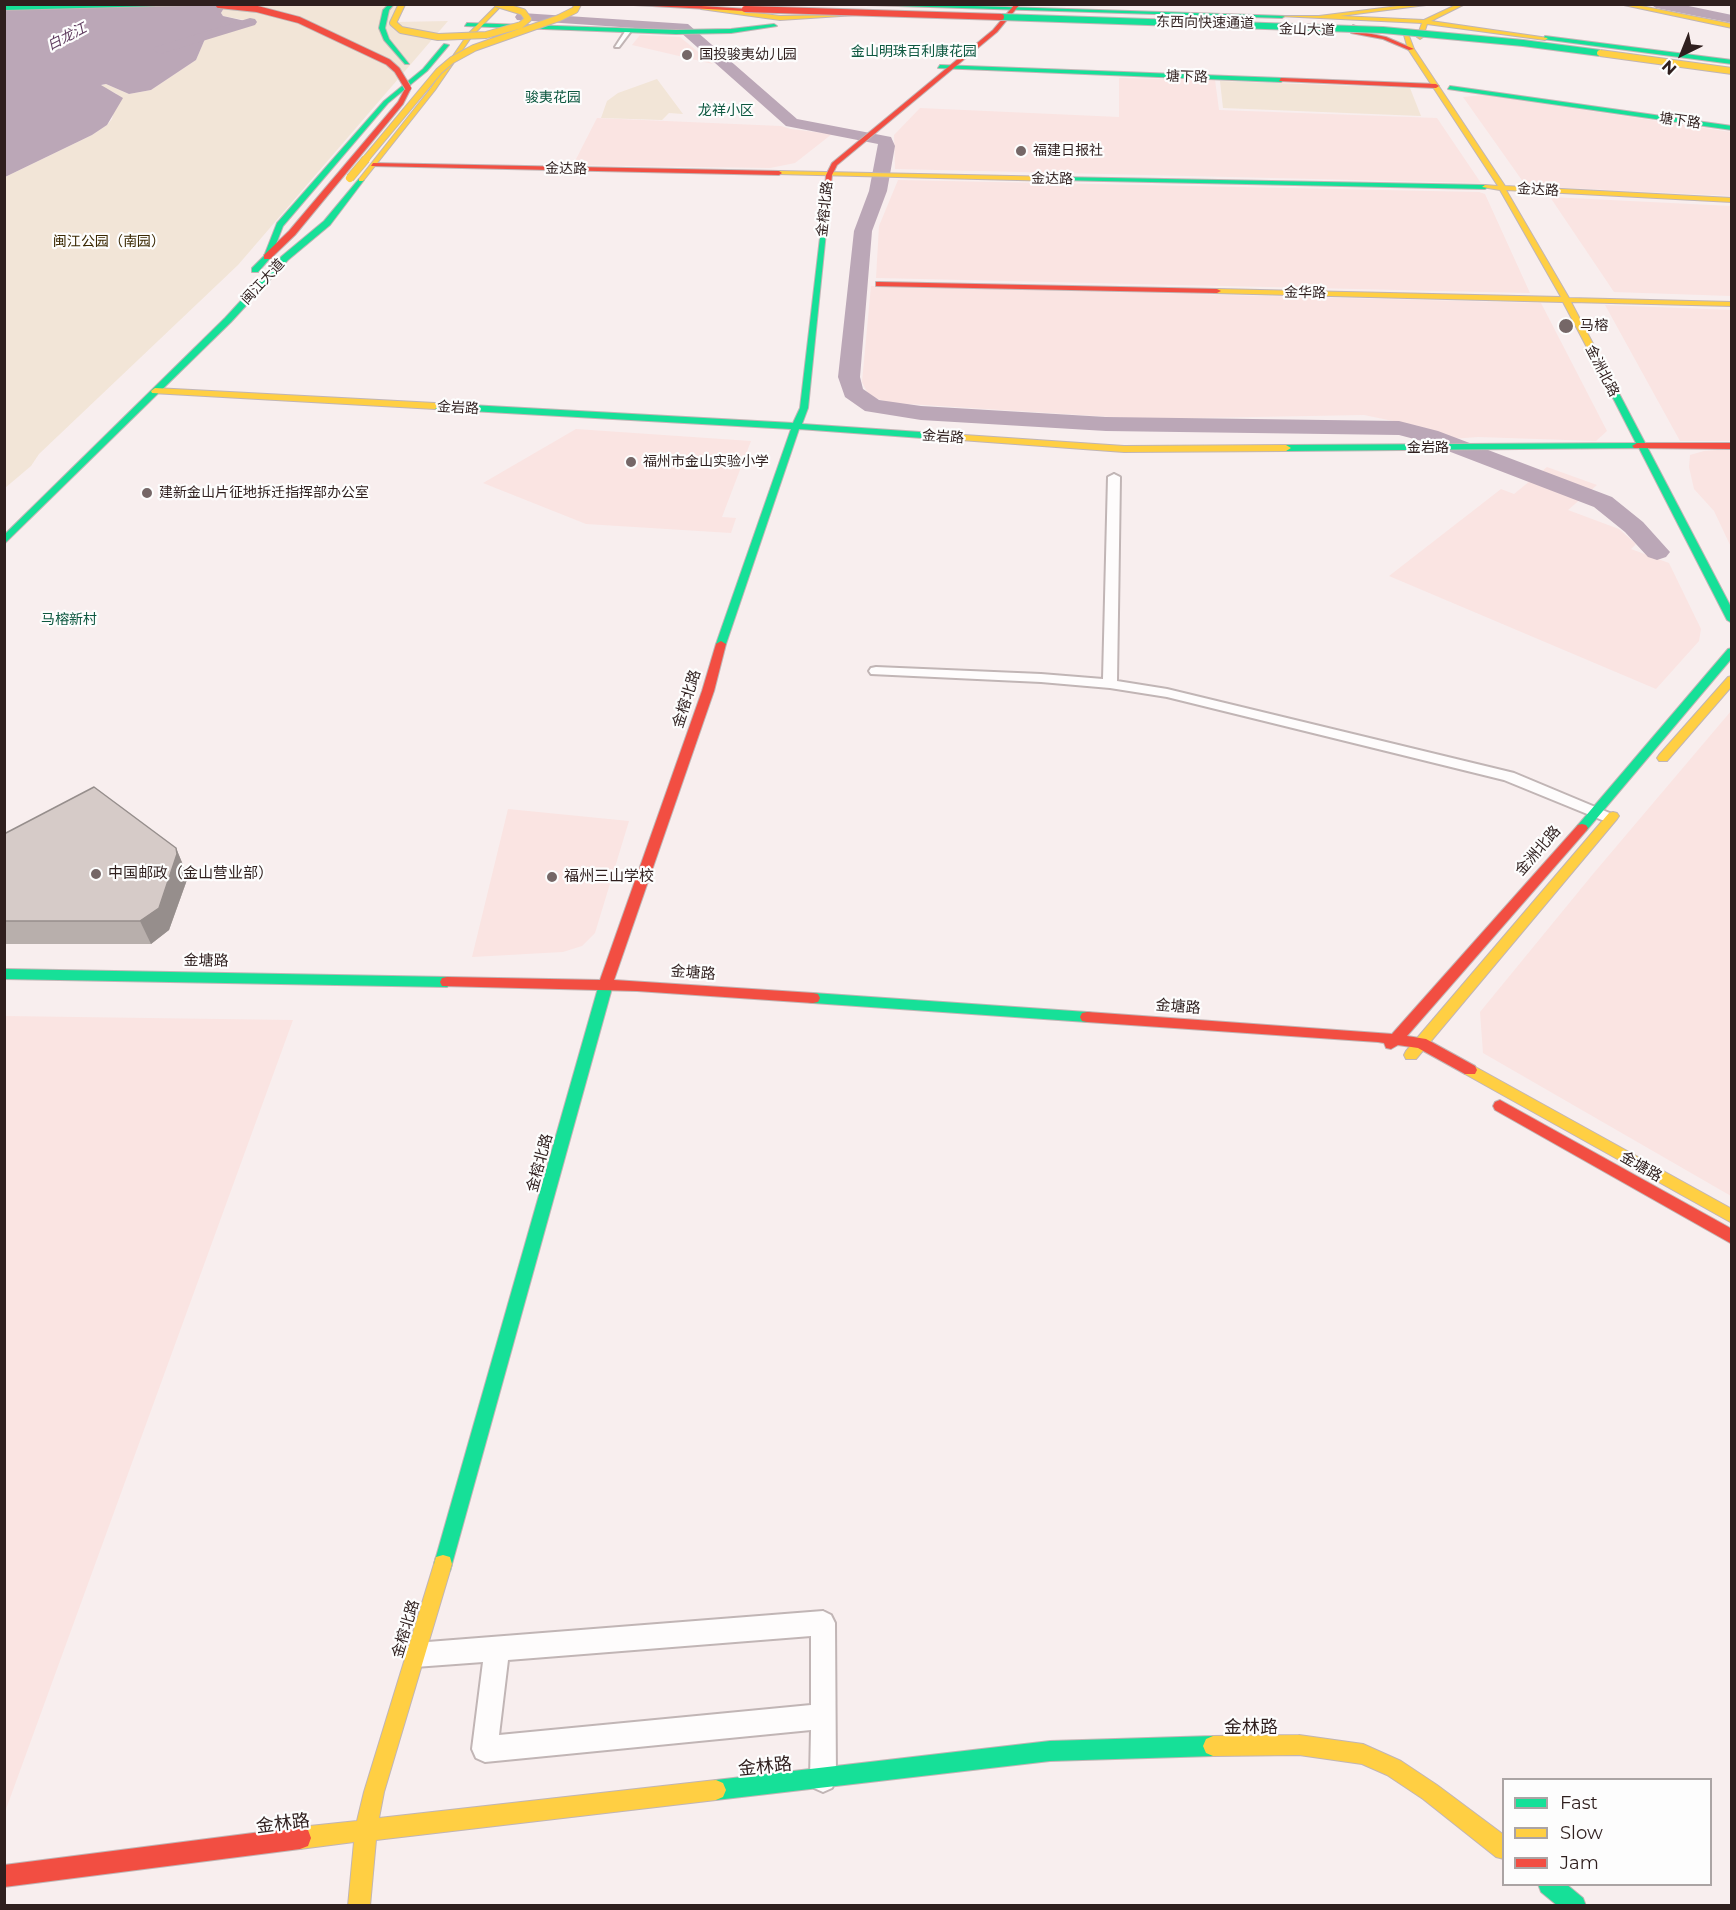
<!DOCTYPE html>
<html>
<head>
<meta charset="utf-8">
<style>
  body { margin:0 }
  #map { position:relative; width:1736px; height:1910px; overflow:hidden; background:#f8eeee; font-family:Montserrat,sans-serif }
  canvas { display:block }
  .frame { position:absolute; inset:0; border:6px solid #2f1f1e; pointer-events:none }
  .legend { position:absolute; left:1502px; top:1778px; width:210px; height:108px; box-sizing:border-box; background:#fdfdfd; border:2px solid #aba4a4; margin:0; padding:8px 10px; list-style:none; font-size:18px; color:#2f1f1e }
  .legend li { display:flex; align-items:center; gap:12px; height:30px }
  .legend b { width:30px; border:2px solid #aba4a4 }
  .north { position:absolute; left:1652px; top:24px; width:60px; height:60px; -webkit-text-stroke:4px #fdfdfd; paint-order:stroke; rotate:223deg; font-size:16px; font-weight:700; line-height:24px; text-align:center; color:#2f1f1e }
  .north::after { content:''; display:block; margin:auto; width:21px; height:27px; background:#2f1f1e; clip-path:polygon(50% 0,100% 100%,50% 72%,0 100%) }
</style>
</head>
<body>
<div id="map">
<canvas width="1736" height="1910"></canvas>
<div class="frame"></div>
<ul class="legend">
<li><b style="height:8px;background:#16e098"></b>Fast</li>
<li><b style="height:8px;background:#ffcf43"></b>Slow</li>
<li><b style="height:8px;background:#f24e42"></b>Jam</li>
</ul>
<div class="north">N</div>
</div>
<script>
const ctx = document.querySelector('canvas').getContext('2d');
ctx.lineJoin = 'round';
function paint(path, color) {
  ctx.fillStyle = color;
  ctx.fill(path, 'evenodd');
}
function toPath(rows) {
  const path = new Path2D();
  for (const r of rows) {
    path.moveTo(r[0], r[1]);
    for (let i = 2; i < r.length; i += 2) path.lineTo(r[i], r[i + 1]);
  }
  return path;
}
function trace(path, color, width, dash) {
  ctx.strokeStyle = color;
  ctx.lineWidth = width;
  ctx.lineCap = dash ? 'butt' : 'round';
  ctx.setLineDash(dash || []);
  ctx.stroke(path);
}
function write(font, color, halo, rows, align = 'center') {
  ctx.font = font + ' Montserrat,"Noto Sans SC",sans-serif';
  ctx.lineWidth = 4.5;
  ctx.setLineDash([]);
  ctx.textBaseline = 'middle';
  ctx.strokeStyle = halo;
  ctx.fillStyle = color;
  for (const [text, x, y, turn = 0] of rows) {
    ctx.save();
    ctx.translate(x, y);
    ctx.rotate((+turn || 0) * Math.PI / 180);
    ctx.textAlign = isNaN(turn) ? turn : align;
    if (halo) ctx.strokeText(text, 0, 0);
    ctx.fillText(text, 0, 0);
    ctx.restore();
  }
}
const built = toPath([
  [640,35,680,37,713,64,632,45],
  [1119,78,1215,80,1219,110,1437,118,1481,183,895,169,894,135,920,108,1119,117],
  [1483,95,1731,132,1731,196,1526,186,1463,97],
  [597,118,781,126,791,129,832,134,795,163,770,168,573,165],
  [898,180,1479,192,1485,194,1530,293,876,278,879,226],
  [1550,197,1731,206,1731,296,1614,292],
  [871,286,1541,303,1607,431,1596,441,1478,437,1451,439,1417,426,1364,415,1142,419,892,403,874,398,867,392,862,382],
  [1605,305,1731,310,1731,441,1680,441],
  [576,429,751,441,722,517,736,518,731,533,586,524,483,483],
  [1731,449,1731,547,1714,511,1694,489,1689,467,1690,455,1704,451],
  [1547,467,1597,485,1568,510,1619,529,1636,544,1631,549,1669,563,1701,629,1699,641,1656,689,1389,576,1501,489,1514,494],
  [1731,711,1731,1196,1483,1053,1480,1012,1593,874],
  [508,809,629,821,595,933,582,946,563,952,472,957],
  [5,1016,293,1020,5,1812,4,1016]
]);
const green = toPath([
  [233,5,401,5,395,22,448,21,238,265,39,454,31,466,5,488,5,177,92,135,107,125,112,119,117,94,100,86,106,84,129,94,151,90,196,60,208,32,248,23,249,21,223,16,221,13,224,8],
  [657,79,683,114,669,113,662,120,601,118,607,101,618,93],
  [1220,81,1410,88,1421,116,1223,108]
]);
const water = toPath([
  [5,5,233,5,224,8,221,13,223,16,250,22,208,32,196,60,151,90,129,94,106,84,101,85,123,98,107,125,92,135,5,177]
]);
const river = toPath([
  [1650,4,1679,4,1732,15,1732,23,1656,8,1650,4],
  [522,13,688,24,797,119,891,137,895,146,887,191,872,231,860,377,863,389,879,400,921,406,1106,417,1399,421,1438,431,1612,497,1643,522,1670,552,1666,557,1657,560,1648,557,1625,532,1594,507,1422,441,1399,435,1106,431,921,420,865,411,845,397,838,377,854,231,869,191,878,144,786,126,679,31,517,20,515,17,517,14,522,13],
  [250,18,255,19,257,22,255,25,160,54,153,50,155,47,250,18]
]);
const street = toPath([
  [626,30,631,31,619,47,615,47,626,30],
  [1114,474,1120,477,1117,681,1167,689,1514,773,1612,814,1615,817,1612,820,1602,820,1504,780,1167,697,1110,688,1041,682,871,674,869,671,871,668,876,667,1041,674,1103,679,1108,477,1114,474],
  [823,1611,831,1615,835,1623,836,1779,832,1788,823,1792,814,1788,810,1779,811,1730,485,1762,476,1758,472,1749,483,1662,415,1667,407,1663,403,1655,407,1647,415,1643,823,1611],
  [811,1636,811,1705,499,1735,508,1660,811,1636]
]);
const fast = toPath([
  [114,4,232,4,4,10,4,6,114,4],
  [389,4,394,4,389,10,385,28,389,39,409,64,405,64,384,40,379,28,383,10,389,4],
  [834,4,912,4,1285,16,1282,18,834,4],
  [467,23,676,30,731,29,774,24,777,26,731,33,676,34,465,26,467,23],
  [1545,36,1732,60,1732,64,1543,39,1545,36],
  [444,44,449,45,427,71,388,103,283,226,271,257,258,272,252,272,252,268,264,256,277,223,384,101,423,69,444,44],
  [940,65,1281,78,1284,80,1281,82,938,68,940,65],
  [1450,86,1732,126,1732,130,1448,89,1450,86],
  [1058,177,1485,185,1488,187,1485,189,1056,180,1058,177],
  [359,179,364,180,330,225,288,260,231,322,4,544,4,535,225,318,282,256,324,221,359,179],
  [823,212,828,213,808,408,802,424,950,434,954,437,950,440,799,429,726,644,721,647,716,644,791,429,435,409,431,406,435,403,793,423,800,408,823,212],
  [1593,355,1600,357,1732,609,1732,623,1727,620,1639,448,1286,451,1281,448,1286,445,1636,443,1592,357,1593,355],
  [1732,648,1732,658,1586,831,1578,831,1576,828,1578,825,1728,649,1732,648],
  [4,969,447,977,454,982,447,987,4,979,4,969],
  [607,976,614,981,452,1564,450,1571,443,1573,436,1571,434,1564,600,981,607,976],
  [813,993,1087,1012,1092,1013,1094,1017,1092,1021,1087,1022,813,1003,808,1002,806,998,808,994,813,993],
  [1213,1736,1220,1739,1223,1746,1220,1753,1213,1756,1050,1761,716,1800,709,1797,706,1790,709,1783,716,1780,1050,1741,1213,1736],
  [1538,1884,1566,1884,1583,1898,1586,1906,1558,1906,1541,1892,1538,1884]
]);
const slow = toPath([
  [498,4,503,4,472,36,435,90,363,181,359,181,359,179,431,88,468,34,498,4],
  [1414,4,1434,4,1340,16,1424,20,1458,4,1465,4,1431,21,1548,38,1545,40,1427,24,1423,37,1420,39,1417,37,1422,23,1279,16,1319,16,1414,4],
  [1619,4,1631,4,1732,24,1732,28,1619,4],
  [703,6,780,16,856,15,780,20,701,9,703,6],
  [1404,35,1409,36,1414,49,1505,186,1732,198,1732,202,1506,190,1569,298,1732,302,1732,306,1571,302,1600,357,1596,359,1592,357,1563,302,1214,293,1214,289,1217,289,1561,297,1500,190,1482,187,1485,185,1498,186,1408,49,1404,35],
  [779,171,1058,177,1061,179,1058,181,777,174,779,171],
  [155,388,435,403,439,406,435,409,152,393,151,391,155,388],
  [950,434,1124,446,1286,445,1291,448,1286,451,1124,452,947,439,947,435,950,434],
  [1732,676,1732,686,1667,761,1659,761,1657,758,1659,755,1728,677,1732,676],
  [1613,812,1617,813,1619,816,1617,819,1416,1059,1406,1059,1404,1055,1406,1051,1609,813,1613,812],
  [1470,1064,1732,1209,1732,1223,1465,1074,1463,1070,1465,1066,1470,1064],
  [443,1555,450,1557,452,1564,384,1792,379,1818,716,1780,723,1783,726,1790,723,1797,716,1800,376,1840,370,1906,348,1906,354,1842,300,1849,292,1846,289,1838,292,1830,300,1827,357,1821,364,1792,434,1564,436,1557,443,1555],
  [1299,1735,1363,1744,1401,1761,1437,1785,1504,1835,1504,1859,1496,1857,1423,1799,1387,1775,1362,1764,1299,1755,1213,1756,1206,1753,1203,1746,1206,1739,1213,1736,1299,1735]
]);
const jam = toPath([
  [615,4,670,4,748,9,745,11,615,4],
  [1015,4,1020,4,997,32,837,165,832,175,828,213,823,214,826,175,832,163,993,30,1015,4],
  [1353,25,1360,28,1357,31,1386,37,1414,49,1409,50,1383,39,1351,33,1353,25],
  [1281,78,1436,84,1439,86,1436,88,1279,81,1281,78],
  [406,87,411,88,403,104,295,235,270,259,264,259,264,255,289,231,398,102,406,87],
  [373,163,779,171,782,173,779,175,371,166,373,163],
  [879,282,1217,289,1221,291,1217,293,876,286,876,282,879,282],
  [1637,443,1732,443,1732,449,1634,448,1632,446,1637,443],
  [721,641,726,644,714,691,614,980,813,993,818,994,820,998,818,1002,813,1003,637,991,442,986,440,982,442,978,447,977,600,980,702,691,716,644,721,641],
  [1582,824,1586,825,1588,828,1586,831,1407,1036,1426,1039,1475,1066,1477,1070,1475,1074,1465,1074,1418,1048,1398,1045,1391,1049,1386,1048,1384,1043,1378,1042,1087,1022,1082,1021,1080,1017,1082,1013,1087,1012,1392,1034,1578,825,1582,824],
  [1500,1100,1732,1229,1732,1244,1495,1110,1493,1106,1495,1102,1500,1100],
  [300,1827,308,1830,311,1838,308,1846,300,1849,4,1887,4,1865,300,1827]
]);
const fastBridge = toPath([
  [1001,17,1383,30,1523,43,1600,53]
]);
const slowBridgeFar1 = toPath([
  [402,4,393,23,401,30,438,37,486,35,521,25,528,19,523,12,497,4],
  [1600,53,1732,71],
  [364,161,439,71,452,60,474,48,559,18,575,10,578,4]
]);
const slowBridge = toPath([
  [350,178,366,159]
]);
const jamBridge = toPath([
  [219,5,257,9,299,20,388,62,397,70,408,88],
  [745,9,1001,17]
]);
const wall = toPath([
  [4,834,176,848,188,877,169,930,151,944,4,944]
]);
const shadedWall = toPath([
  [176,848,188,877,169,930,151,944,140,921]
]);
const building = toPath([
  [94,787,176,848,177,854,159,908,140,921,4,921,4,834,94,787]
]);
const markers = [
  [687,55,6,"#756767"],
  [1021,151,6,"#756767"],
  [1566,326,8,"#756767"],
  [631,462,6,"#756767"],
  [147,493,6,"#756767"],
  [96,874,6,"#756767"],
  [552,877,6,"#756767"]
];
const farStreetnames = [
  ["东西向快速通道",1205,23,1],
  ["金山大道",1307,30,2],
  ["塘下路",1187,77,2],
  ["塘下路",1680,121,8],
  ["金达路",566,169,1],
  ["金达路",1052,179,1],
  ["金达路",1538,190,3],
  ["金榕北路",825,209,-84],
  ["闽江大道",263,282,-47],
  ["金华路",1305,293,1],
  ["金洲北路",1602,371,63],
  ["金岩路",458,408,3],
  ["金岩路",943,437,4],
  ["金岩路",1428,448]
];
const farWaternames = [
  ["白龙江",67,37,-27]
];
const farNeighbourhoodnames = [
  ["金山明珠百利康花园",914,52],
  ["骏夷花园",553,98],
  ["龙祥小区",726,111],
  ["马榕新村",69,620]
];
const farPoinames = [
  ["国投骏夷幼儿园",699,55],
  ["福建日报社",1033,151],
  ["马榕",1580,326],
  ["福州市金山实验小学",643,462],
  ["建新金山片征地拆迁指挥部办公室",159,493]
];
const farParknames = [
  ["闽江公园（南园）",109,242]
];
const streetNames = [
  ["金榕北路",687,699,-72],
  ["金洲北路",1538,851,-49],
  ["金塘路",206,961,1],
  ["金塘路",693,973,4],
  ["金塘路",1178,1007,4],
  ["金榕北路",540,1163,-75],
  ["金塘路",1641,1167,30],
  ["金榕北路",406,1629,-73]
];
const poiNames = [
  ["中国邮政（金山营业部）",108,874],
  ["福州三山学校",564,877]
];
const nearStreetnames = [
  ["金林路",1251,1728],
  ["金林路",765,1767,-6],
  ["金林路",283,1824,-7]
];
paint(built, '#fae4e2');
paint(green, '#f2e5d7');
paint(water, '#bba7b7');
paint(river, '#bba7b7');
trace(street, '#c1b5b5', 4);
trace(fast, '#c1b5b5', 2);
trace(slow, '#c1b5b5', 2);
trace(jam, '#c1b5b5', 2);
paint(street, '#fefcfc');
paint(fast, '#16e098');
paint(slow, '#ffcf43');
paint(jam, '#f24e42');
trace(fastBridge, '#c1b5b5', 8, []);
trace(slowBridgeFar1, '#c1b5b5', 8, []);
trace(slowBridge, '#c1b5b5', 9, []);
trace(jamBridge, '#c1b5b5', 8, []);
trace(fastBridge, '#16e098', 6);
trace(slowBridgeFar1, '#ffcf43', 6);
trace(slowBridge, '#ffcf43', 8);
trace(jamBridge, '#f24e42', 6);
paint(wall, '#b8afac');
paint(shadedWall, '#968e8c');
paint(building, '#d6cbc8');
trace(building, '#968e8c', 1.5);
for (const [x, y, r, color] of markers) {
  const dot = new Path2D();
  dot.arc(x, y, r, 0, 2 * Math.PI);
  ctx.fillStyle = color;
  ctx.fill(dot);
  trace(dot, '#fdfdfd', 2);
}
write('14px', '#2f1f1e', '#fdfdfd', farStreetnames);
write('italic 14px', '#603c5f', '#fdfdfd', farWaternames);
write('14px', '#0d5840', '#fdfdfd', farNeighbourhoodnames);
write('14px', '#2f1f1e', '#fdfdfd', farPoinames, 'left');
write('14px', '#3a2802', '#fdfdfd', farParknames);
write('15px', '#2f1f1e', '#fdfdfd', streetNames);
write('15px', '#2f1f1e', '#fdfdfd', poiNames, 'left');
write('18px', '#2f1f1e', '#fdfdfd', nearStreetnames);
</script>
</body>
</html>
